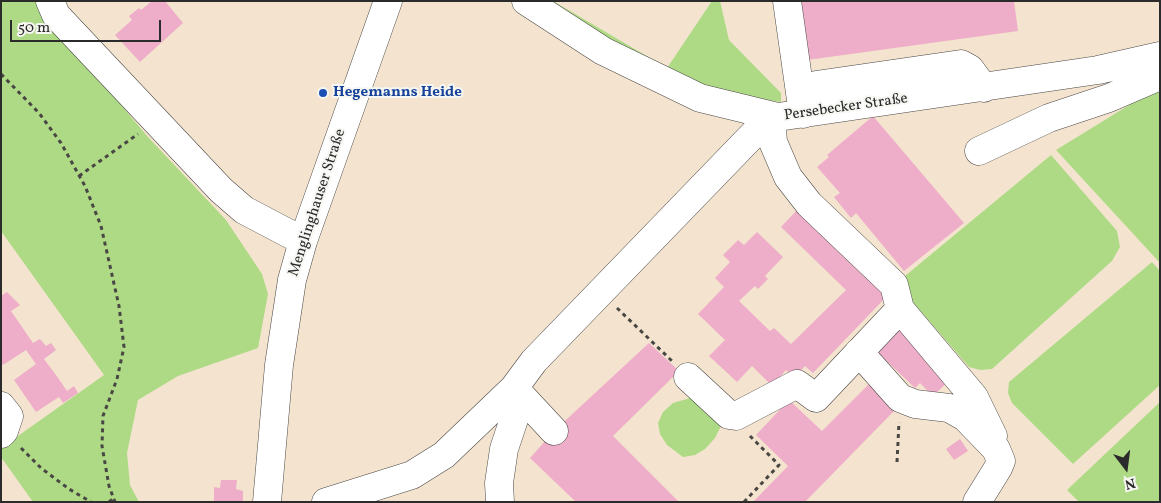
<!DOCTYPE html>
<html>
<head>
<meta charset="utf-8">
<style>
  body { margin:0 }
  #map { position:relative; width:1161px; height:503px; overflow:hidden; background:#f4e4cf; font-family:Vollkorn,serif }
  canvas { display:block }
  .frame { position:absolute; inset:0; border:2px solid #2b2b2b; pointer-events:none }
  .north { position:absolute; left:1101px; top:443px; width:50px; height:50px; -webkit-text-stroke:4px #f6f6f2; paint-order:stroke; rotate:165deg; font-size:14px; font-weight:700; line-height:20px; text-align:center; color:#2b2b2b }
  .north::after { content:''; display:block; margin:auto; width:18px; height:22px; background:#2b2b2b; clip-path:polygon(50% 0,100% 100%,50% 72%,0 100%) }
  .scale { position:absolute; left:10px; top:20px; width:151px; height:22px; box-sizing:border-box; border:2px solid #2b2b2b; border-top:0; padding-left:6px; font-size:15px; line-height:18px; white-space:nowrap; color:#2b2b2b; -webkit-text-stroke:4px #f6f6f2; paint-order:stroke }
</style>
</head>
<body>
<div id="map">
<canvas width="1161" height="503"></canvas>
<div class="frame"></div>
<div class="north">N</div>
<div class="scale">50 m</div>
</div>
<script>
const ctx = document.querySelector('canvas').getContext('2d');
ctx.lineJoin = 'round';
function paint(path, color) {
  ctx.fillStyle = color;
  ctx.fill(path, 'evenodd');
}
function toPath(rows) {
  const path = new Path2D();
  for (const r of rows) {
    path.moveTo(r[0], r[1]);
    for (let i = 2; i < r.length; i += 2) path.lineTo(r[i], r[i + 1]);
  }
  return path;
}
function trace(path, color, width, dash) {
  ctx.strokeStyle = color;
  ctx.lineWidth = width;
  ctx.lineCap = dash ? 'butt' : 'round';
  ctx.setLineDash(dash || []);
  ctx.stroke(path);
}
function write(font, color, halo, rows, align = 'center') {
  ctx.font = font + ' Vollkorn,serif';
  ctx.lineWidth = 4;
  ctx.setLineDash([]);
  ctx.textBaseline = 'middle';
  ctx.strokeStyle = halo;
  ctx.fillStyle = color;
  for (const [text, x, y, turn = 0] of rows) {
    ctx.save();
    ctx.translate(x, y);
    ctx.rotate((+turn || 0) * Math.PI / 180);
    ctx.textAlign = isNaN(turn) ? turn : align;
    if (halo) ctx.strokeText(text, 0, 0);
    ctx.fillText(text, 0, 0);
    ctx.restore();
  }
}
const green = toPath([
  [1,1,41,1,72,47,148,137,226,220,262,274,268,294,258,348,178,376,138,400,127,453,130,485,139,502,33,502,1,457,1,448,104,375,1,231],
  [541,1,553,1,667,68,712,1,720,1,729,40,781,93,781,102,734,95,664,72],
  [1160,86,1160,263,1056,150],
  [1051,155,1117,231,1120,247,1112,261,992,369,980,370,969,367,904,292,905,276],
  [1152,262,1160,271,1160,385,1073,464,1012,403,1008,393,1009,382],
  [690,398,724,420,715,438,705,449,695,455,683,457,667,445,660,434,658,423,663,412,673,403],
  [1160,402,1160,502,1079,502,1067,490]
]);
const building = toPath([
  [152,1,165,1,183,23,140,62,115,35,132,20,129,16,139,8,141,10],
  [792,1,1014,1,1018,31,800,61],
  [873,116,964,223,904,271,856,213,851,218,834,197,840,193,817,167,829,157,827,155],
  [799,208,888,295,813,373,805,366,794,378,786,370,772,386,752,366,737,382,709,356,725,340,698,314,724,287,715,278,730,262,723,255,738,240,744,245,757,232,783,257,765,276,768,279,758,289,755,286,739,301,770,331,774,328,791,344,846,290,781,227],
  [7,292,20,305,11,311,33,343,40,339,46,346,51,343,56,350,44,359,56,375,67,391,74,386,78,393,63,403,59,397,36,412,14,380,36,364,26,350,3,365,1,362,1,296],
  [896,327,937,366,949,381,933,396,920,383,915,388,874,349],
  [649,343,679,371,613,436,679,502,576,502,530,458,554,431],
  [869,384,895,410,894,411,805,502,753,502,788,466,756,435,789,400,822,431],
  [960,439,968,451,954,460,946,449],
  [221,480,237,480,236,489,243,491,243,502,214,502,214,487,220,488]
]);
const path = toPath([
  [1,74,39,113,61,143,85,186,101,226,119,306,124,347,117,379,103,416,102,446,109,486,115,502],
  [79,176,138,134],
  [617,308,672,361],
  [21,448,41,468,69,489,91,502],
  [897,462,899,422],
  [109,502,114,498],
  [744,502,779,465,749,435]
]);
const minor = toPath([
  [50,1,56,15,221,190,244,210,303,241],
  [526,1,603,51,700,98,778,117,1098,70,1160,56],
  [787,1,803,114],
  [801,98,816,85,961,64,970,69,984,88],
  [979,151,1049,118,1109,98,1160,76],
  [900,309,974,397,993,436],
  [859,352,900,398,915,404,949,408,965,417,996,449,1001,461,998,468,977,502],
  [688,377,729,415,736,416,797,384,816,398,900,309,894,285,809,204,788,177,773,142,771,116],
  [514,388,554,431],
  [1,406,9,416,4,431,1,434],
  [267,502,279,365,292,280,303,241,388,1],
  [326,502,412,475,444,455,514,388,534,361,771,116],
  [500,502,499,483,504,449,515,416,524,400]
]);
const markers = [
  [323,93,5,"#1a4fb4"]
];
const transitNames = [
  ["Hegemanns Heide",333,93]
];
const streetNames = [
  ["Persebecker Straße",846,108,-8],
  ["Menglinghauser Straße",318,203,-72]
];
paint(green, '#aeda86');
paint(building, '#eeadc8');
trace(minor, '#494744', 29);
trace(path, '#494744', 3, [4, 4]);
trace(minor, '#fff', 28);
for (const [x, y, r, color] of markers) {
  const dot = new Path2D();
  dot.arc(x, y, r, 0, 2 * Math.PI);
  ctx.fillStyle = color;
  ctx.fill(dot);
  trace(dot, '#f6f6f2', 2);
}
write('bold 15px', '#164399', '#f6f6f2', transitNames, 'left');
write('15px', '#2b2b2b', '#f6f6f2', streetNames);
</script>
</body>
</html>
